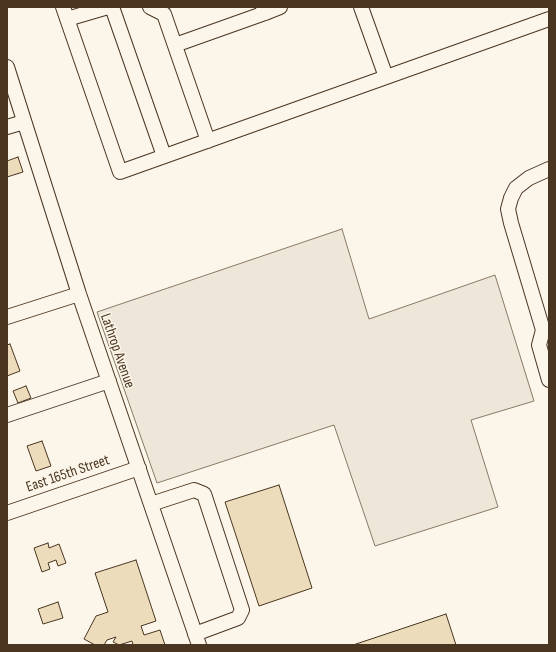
<!DOCTYPE html>
<html>
<head>
<meta charset="utf-8">
<style>
  body { margin:0 }
  #map { position:relative; width:556px; height:652px; overflow:hidden; background:#fbf6e9; font-family:"Sofia Sans Condensed",sans-serif }
  canvas { display:block }
  .frame { position:absolute; inset:0; border:8px solid #4a3520; pointer-events:none }
</style>
</head>
<body>
<div id="map">
<canvas width="556" height="652"></canvas>
<div class="frame"></div>
</div>
<script>
const ctx = document.querySelector('canvas').getContext('2d');
ctx.lineJoin = 'round';
function paint(path, color) {
  ctx.fillStyle = color;
  ctx.fill(path, 'evenodd');
}
function toPath(rows) {
  const path = new Path2D();
  for (const r of rows) {
    path.moveTo(r[0], r[1]);
    for (let i = 2; i < r.length; i += 2) path.lineTo(r[i], r[i + 1]);
  }
  return path;
}
function trace(path, color, width, dash) {
  ctx.strokeStyle = color;
  ctx.lineWidth = width;
  ctx.lineCap = dash ? 'butt' : 'round';
  ctx.setLineDash(dash || []);
  ctx.stroke(path);
}
function write(font, color, halo, rows, align = 'center') {
  ctx.font = font + ' "Sofia Sans Condensed",sans-serif';
  ctx.lineWidth = 3;
  ctx.setLineDash([]);
  ctx.textBaseline = 'middle';
  ctx.strokeStyle = halo;
  ctx.fillStyle = color;
  for (const [text, x, y, turn = 0] of rows) {
    ctx.save();
    ctx.translate(x, y);
    ctx.rotate((+turn || 0) * Math.PI / 180);
    ctx.textAlign = isNaN(turn) ? turn : align;
    if (halo) ctx.strokeText(text, 0, 0);
    ctx.fillText(text, 0, 0);
    ctx.restore();
  }
}
const green = toPath([
  [342,229,369,319,495,275,534,401,471,420,498,507,375,546,334,425,157,483,97,312,342,229]
]);
const building = toPath([
  [18,157,23,172,7,177,7,161,18,157],
  [10,344,20,371,7,376,7,345,10,344],
  [26,386,31,398,18,403,13,391,26,386],
  [42,441,51,466,36,471,27,446,42,441],
  [279,485,312,588,259,606,225,502,279,485],
  [48,543,49,548,59,544,66,563,58,566,56,560,48,563,50,569,42,572,34,548,48,543],
  [136,560,156,621,141,626,144,635,160,630,165,645,133,645,132,641,119,645,113,642,116,637,107,640,104,645,95,645,84,639,96,616,108,612,95,573,136,560],
  [58,602,63,618,43,624,38,609,58,602],
  [446,614,456,645,353,645,446,614]
]);
const minor = toPath([
  [63,7,120,172,549,19],
  [112,7,164,156],
  [150,7,164,14,208,141],
  [263,7,265,13,280,7],
  [361,7,386,77],
  [67,19,108,7],
  [175,45,265,13],
  [7,67,79,294,199,645],
  [7,127,24,122],
  [7,317,79,294],
  [549,329,543,330,539,345,549,380],
  [543,330,511,223,508,209,511,198,516,188,529,178,549,169],
  [7,415,109,381],
  [151,504,194,490,204,494,242,610,238,618,195,634],
  [7,513,139,468]
]);
const streetNames = [
  ["Lathrop Avenue",117,351,71],
  ["East 165th Street",68,474,-19]
];
paint(green, '#ede6d9');
trace(green, '#887966', 1);
paint(building, '#ecdcbc');
trace(building, '#4a3520', 1);
trace(minor, '#4a3520', 16);
trace(minor, '#fbf6e9', 14);
write('15px', '#4a3520', '#fbf6e9', streetNames);
</script>
</body>
</html>
